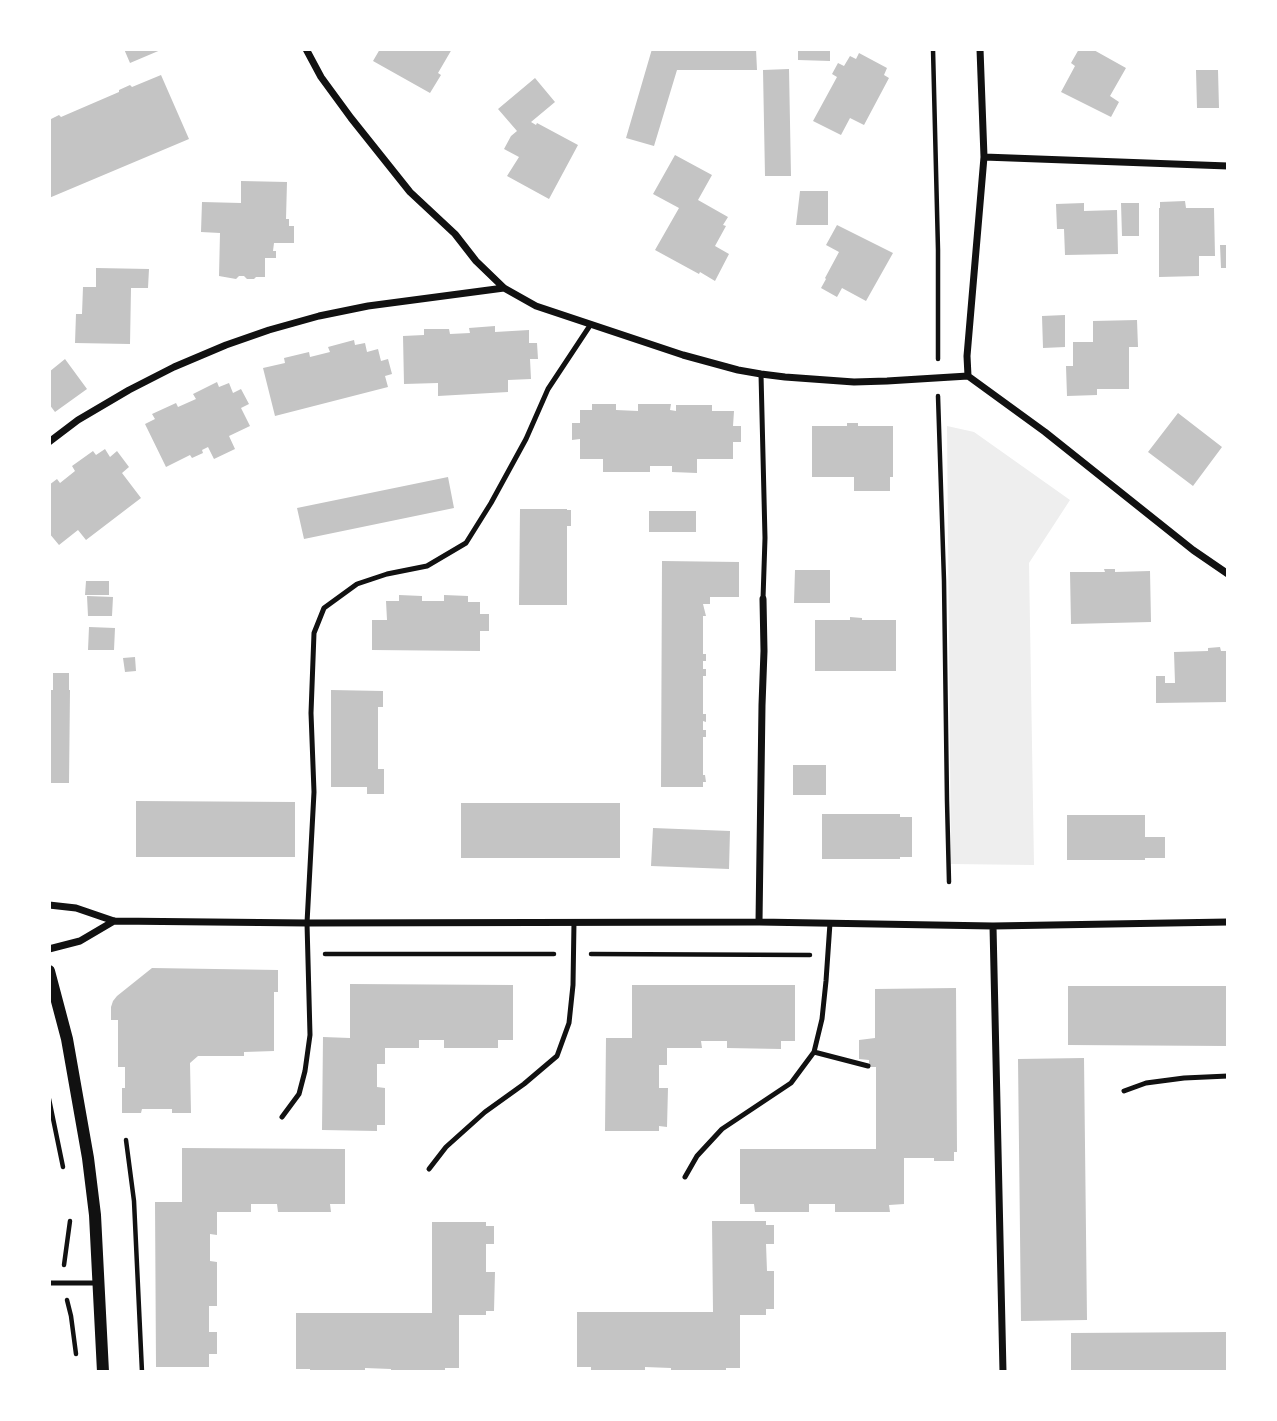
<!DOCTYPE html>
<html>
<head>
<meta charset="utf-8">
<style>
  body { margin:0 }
  #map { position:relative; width:1277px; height:1421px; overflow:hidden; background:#fff; font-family:"Varela Round",sans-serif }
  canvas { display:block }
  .frame { position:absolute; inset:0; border:51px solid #fff; pointer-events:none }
</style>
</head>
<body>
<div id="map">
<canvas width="1277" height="1421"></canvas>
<div class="frame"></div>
</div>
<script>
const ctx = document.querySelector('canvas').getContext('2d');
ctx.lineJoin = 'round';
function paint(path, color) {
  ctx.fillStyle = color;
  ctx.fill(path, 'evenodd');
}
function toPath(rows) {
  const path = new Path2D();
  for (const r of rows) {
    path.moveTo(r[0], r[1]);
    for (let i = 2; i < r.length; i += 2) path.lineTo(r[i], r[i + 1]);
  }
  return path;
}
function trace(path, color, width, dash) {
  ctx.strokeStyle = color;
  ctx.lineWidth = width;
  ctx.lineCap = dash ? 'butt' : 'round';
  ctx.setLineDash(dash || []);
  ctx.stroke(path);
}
const green = toPath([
  [947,426,974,432,1070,500,1029,563,1034,865,951,864]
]);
const building = toPath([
  [124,49,163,49,130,63],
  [380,49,452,49,438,73,441,75,430,93,373,61],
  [652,49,756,49,757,70,677,70,654,146,626,138],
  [798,49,830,49,830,61,798,60],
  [1079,49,1092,49,1126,68,1110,96,1119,102,1111,117,1061,92,1075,66,1071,63],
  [859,53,887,68,884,75,889,78,864,125,850,118,841,135,813,121,837,77,832,74,838,63,844,66,850,56,856,59],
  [789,69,791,176,765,176,763,70],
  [1196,70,1218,70,1219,108,1197,108],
  [161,75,189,139,49,198,49,120,59,115,61,117,119,92,119,90,130,85,132,87],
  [535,78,555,102,531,122,536,125,537,123,578,145,549,199,507,176,519,157,504,149,511,136,517,131,498,109],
  [675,155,712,175,698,200,728,217,723,225,726,226,715,246,729,254,715,281,700,272,699,274,655,250,679,208,653,194],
  [241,181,287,182,286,219,289,219,289,226,294,226,294,243,274,243,273,251,276,251,276,258,265,258,265,277,256,277,254,279,247,279,244,276,239,276,236,279,219,276,220,233,201,232,202,202,241,203],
  [800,191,828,191,828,225,796,225],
  [1185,201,1186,208,1214,208,1215,256,1199,256,1199,276,1159,277,1159,208,1160,208,1160,202],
  [1084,203,1084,211,1117,210,1118,254,1065,255,1064,229,1057,229,1056,204],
  [1121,203,1139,203,1139,236,1122,236],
  [837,225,893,253,866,301,842,288,837,297,821,288,826,279,825,278,839,252,826,245],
  [1220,245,1228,245,1228,268,1221,268],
  [96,268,149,269,148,288,131,288,130,344,75,343,76,314,82,314,83,287,96,287],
  [1065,315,1065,347,1043,348,1042,316],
  [1137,320,1138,347,1129,347,1129,389,1097,389,1097,395,1067,396,1066,366,1073,366,1073,342,1093,342,1093,321],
  [495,326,495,332,529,330,529,343,537,343,538,359,530,359,531,379,508,380,508,392,438,396,438,383,404,384,403,336,424,335,424,329,449,329,450,334,470,333,469,328],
  [354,340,355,345,365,343,367,352,378,349,381,361,388,359,392,374,385,376,388,387,275,416,263,368,285,363,284,358,309,352,310,357,330,352,328,347],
  [65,359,87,389,55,412,49,404,49,372],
  [217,382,219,387,229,383,233,393,241,389,249,404,241,408,250,426,229,436,235,449,214,459,208,447,202,450,203,453,192,458,190,455,166,467,145,424,155,419,152,414,176,403,178,407,196,399,193,394],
  [592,404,616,404,616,410,638,411,638,404,671,404,670,410,676,411,676,405,712,405,712,411,734,411,733,426,741,426,741,442,733,442,733,459,697,459,697,473,672,472,672,466,650,466,650,472,603,472,603,459,580,459,580,439,572,440,572,423,580,423,580,410,592,410],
  [1178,413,1222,447,1193,486,1148,452],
  [847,423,858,423,858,426,893,426,893,477,890,477,890,491,854,491,854,477,812,477,812,426,847,426],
  [105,449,110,457,117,451,129,467,122,473,141,498,86,540,78,530,59,545,49,533,49,485,57,479,60,483,75,471,72,466,93,451,96,455],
  [448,477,454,508,304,539,297,508],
  [520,509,567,509,567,510,571,510,571,526,567,526,567,605,519,605],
  [649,511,696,511,696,532,649,532],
  [662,561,739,562,739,597,710,597,710,604,703,604,706,616,703,616,703,654,706,654,706,661,703,661,703,669,706,669,706,676,703,676,703,714,706,714,706,722,703,721,703,730,706,730,706,737,703,737,703,775,705,775,706,782,703,782,703,787,661,787],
  [1104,569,1115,569,1115,572,1150,571,1151,622,1071,624,1070,572,1105,572],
  [795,570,830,570,830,603,794,603],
  [86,581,109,581,109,595,85,595],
  [399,595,422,596,422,601,444,601,444,595,468,596,468,602,480,602,480,614,489,614,489,631,480,631,480,651,372,650,372,620,387,620,386,601,399,601],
  [87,596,113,597,112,616,88,616],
  [850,617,862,618,862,620,896,620,896,671,815,671,815,620,850,620],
  [89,627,115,628,114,650,88,650],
  [1220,647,1221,651,1228,651,1228,702,1156,703,1156,676,1165,676,1165,683,1175,683,1174,652,1208,651,1208,648],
  [135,657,136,671,125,672,123,658],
  [53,673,69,673,69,690,70,690,69,783,49,783,49,690,53,690],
  [331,690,383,691,383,707,378,707,378,769,384,769,384,794,367,794,367,787,331,787],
  [793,765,826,765,826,795,793,795],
  [136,801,295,802,295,857,136,857],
  [461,803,620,803,620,858,461,858],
  [822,814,900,814,900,817,912,817,912,857,900,857,900,859,822,859],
  [1067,815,1145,815,1145,837,1165,837,1165,858,1145,858,1145,860,1067,860],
  [653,828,730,831,729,869,651,866],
  [152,968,278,970,278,992,274,992,274,1051,244,1052,244,1056,198,1056,190,1063,191,1113,172,1113,172,1109,142,1109,141,1113,122,1113,122,1088,125,1088,125,1067,118,1067,118,1020,111,1020,111,1007,113,1001,117,996],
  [350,984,513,985,513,1040,498,1040,498,1048,444,1048,444,1040,419,1040,419,1048,385,1048,385,1064,377,1064,377,1087,385,1088,385,1125,377,1125,377,1131,322,1130,323,1037,350,1038],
  [632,985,795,985,795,1041,781,1041,781,1049,727,1048,727,1041,701,1041,702,1048,667,1048,667,1065,659,1065,659,1088,668,1088,667,1127,659,1126,659,1131,605,1131,606,1038,632,1038],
  [1068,986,1228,986,1228,1046,1068,1045],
  [956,988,957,1152,954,1152,954,1161,934,1161,934,1158,904,1158,904,1204,889,1205,890,1212,835,1212,835,1204,809,1204,809,1212,755,1212,754,1204,740,1204,740,1149,876,1149,876,1067,869,1067,869,1060,859,1059,859,1040,875,1038,875,989],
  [1084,1058,1087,1320,1021,1321,1018,1059],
  [182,1148,345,1149,345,1204,330,1204,331,1212,278,1212,277,1204,251,1204,251,1212,217,1212,217,1235,210,1234,210,1261,217,1262,217,1306,209,1306,209,1332,217,1332,217,1354,209,1354,209,1367,156,1367,155,1202,182,1202],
  [712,1221,766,1221,766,1225,774,1225,774,1244,766,1244,767,1271,774,1271,774,1309,766,1309,766,1315,740,1315,740,1368,726,1368,726,1372,671,1372,671,1368,645,1367,645,1372,591,1372,591,1367,577,1367,577,1312,713,1312],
  [432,1222,486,1222,486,1226,494,1226,494,1244,486,1244,486,1272,495,1272,494,1311,486,1311,486,1315,459,1315,459,1368,445,1368,445,1372,391,1372,391,1369,365,1368,365,1372,310,1372,310,1369,296,1369,296,1313,432,1313],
  [1228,1332,1228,1372,1071,1372,1071,1333]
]);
const path = toPath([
  [933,49,938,250,938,359],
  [938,396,944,581,947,801,949,882],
  [325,954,554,954],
  [591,954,810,955],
  [49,1099,63,1167],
  [126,1140,134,1201,142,1372],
  [64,1265,70,1221],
  [67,1300,71,1316,76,1354]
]);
const service = toPath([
  [761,374,765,538,763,599],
  [814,1052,868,1066],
  [1124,1091,1146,1083,1184,1078,1228,1076],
  [282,1117,299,1094,305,1071,310,1035,307,923,314,792,311,713,314,633,324,608,357,584,387,574,427,566,466,543,491,503,526,439,548,389,591,324],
  [429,1169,446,1147,485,1112,524,1084,557,1056,569,1023,573,985,574,922],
  [685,1177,697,1156,722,1129,791,1083,814,1052,822,1019,826,981,830,923],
  [49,1283,99,1283]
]);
const minor = toPath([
  [306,49,321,77,351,118,410,192,455,234,476,261,504,288,536,306,683,355,738,370,761,374,785,377,854,382,887,381,968,376,1045,432,1193,550,1228,574],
  [984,157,1228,166],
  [968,376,967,356,984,157,980,49],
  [49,442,78,420,129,390,174,367,226,345,269,330,319,316,368,306,504,288],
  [49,905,76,908,114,921,307,923,759,922,993,926,1228,922],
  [759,922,762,705,764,651,763,599],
  [993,926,1003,1372],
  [49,949,80,941,114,921]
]);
const tertiary = toPath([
  [49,971,67,1039,88,1158,95,1215,103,1372]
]);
paint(green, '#eee');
paint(building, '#c4c4c4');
trace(path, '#111', 4.5);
trace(service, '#111', 5);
trace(minor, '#111', 7);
trace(tertiary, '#111', 12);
</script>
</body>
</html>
